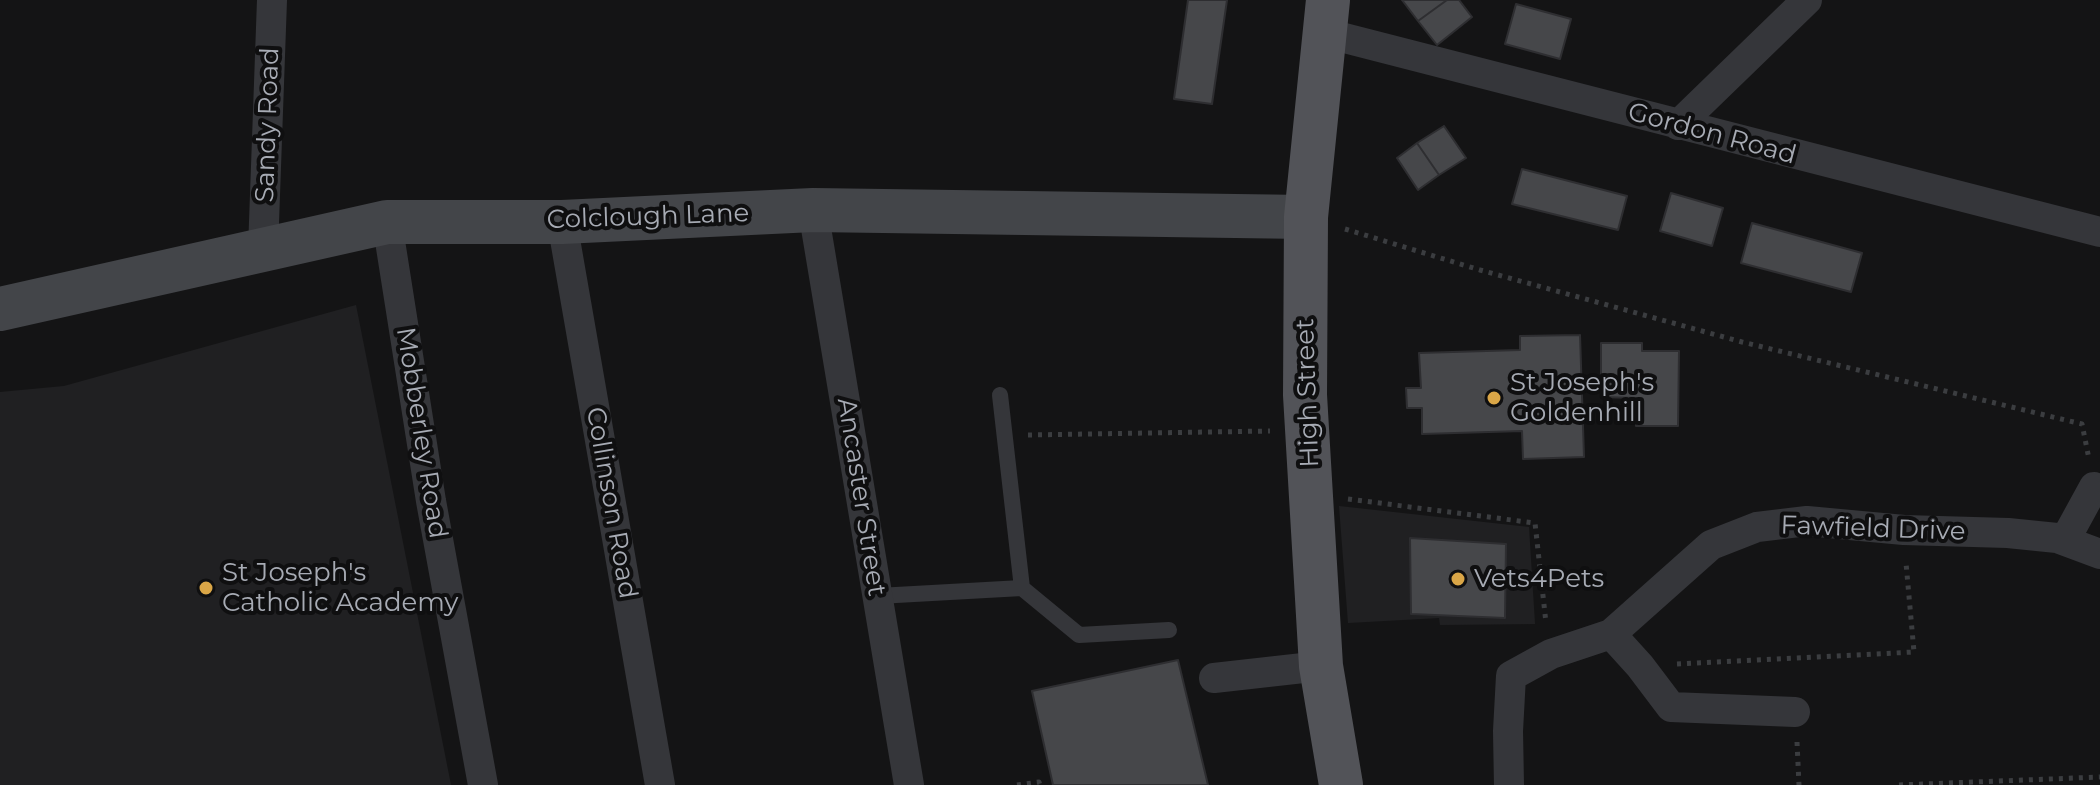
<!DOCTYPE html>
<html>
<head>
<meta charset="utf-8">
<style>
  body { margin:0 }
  canvas { display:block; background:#141415 }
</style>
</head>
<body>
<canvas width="2100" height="785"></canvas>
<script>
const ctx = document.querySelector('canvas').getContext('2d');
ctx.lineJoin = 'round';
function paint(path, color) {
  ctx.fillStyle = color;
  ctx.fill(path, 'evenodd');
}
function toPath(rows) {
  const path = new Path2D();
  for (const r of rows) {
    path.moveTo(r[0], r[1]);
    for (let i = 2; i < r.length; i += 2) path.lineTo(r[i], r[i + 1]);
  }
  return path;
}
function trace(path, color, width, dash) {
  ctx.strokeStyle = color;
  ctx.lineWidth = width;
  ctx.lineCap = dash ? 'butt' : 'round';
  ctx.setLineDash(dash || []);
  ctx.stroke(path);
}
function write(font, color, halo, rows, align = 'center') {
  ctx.font = font + ' Montserrat,sans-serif';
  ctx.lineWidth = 8;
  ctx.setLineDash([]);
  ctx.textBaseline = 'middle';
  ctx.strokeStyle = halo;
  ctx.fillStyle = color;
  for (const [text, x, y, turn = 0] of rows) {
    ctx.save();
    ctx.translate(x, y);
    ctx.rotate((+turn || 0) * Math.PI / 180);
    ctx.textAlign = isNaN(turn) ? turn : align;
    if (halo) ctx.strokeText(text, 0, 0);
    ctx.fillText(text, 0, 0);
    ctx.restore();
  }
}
const built = toPath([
  [356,305,451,785,0,785,0,392,64,386],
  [1339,506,1529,527,1535,624,1440,625,1439,618,1348,623]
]);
const building = toPath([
  [1188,0,1227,0,1212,104,1174,99,1188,0],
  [1402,0,1447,0,1418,21,1402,0],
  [1447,0,1459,0,1472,17,1437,45,1418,21,1447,0],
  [1516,4,1571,19,1560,59,1505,44,1516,4],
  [1444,126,1466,158,1439,175,1417,143,1444,126],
  [1417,143,1439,175,1418,190,1397,158,1417,143],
  [1522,169,1627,196,1618,230,1512,204,1522,169],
  [1671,193,1723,208,1712,246,1660,231,1671,193],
  [1752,223,1862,253,1851,292,1741,263,1752,223],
  [1580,335,1584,457,1523,459,1522,431,1422,434,1422,408,1407,408,1406,388,1421,388,1419,353,1520,350,1520,336,1580,335],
  [1601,343,1642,343,1642,351,1679,351,1678,426,1636,426,1636,398,1601,397,1601,343],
  [1410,538,1506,544,1505,618,1411,614,1410,538],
  [1178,660,1208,785,1053,785,1032,691,1178,660]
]);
const path = toPath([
  [1345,229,1480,270,1742,342,2082,424,2089,459],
  [1028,435,1270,431],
  [1348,499,1535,523,1546,623],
  [1677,664,1914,652,1906,563],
  [1797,742,1799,785],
  [1017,785,1039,782,1040,785],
  [1899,785,2100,777]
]);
const lane = toPath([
  [1022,588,1079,635,1169,630],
  [878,596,1022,588,1000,395]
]);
const street = toPath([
  [1325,33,2100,232],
  [1678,125,1807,0],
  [813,210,909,785],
  [387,222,431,501,483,785],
  [562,222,660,785],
  [263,250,272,0],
  [2065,540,2094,487],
  [1611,634,1640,666,1671,707,1795,712],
  [1214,678,1321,666],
  [1509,785,1508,731,1511,676,1551,654,1611,634,1711,545,1757,527,1807,521,1904,530,2008,533,2057,538,2100,554]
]);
const secondary = toPath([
  [0,309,387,222,562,222,813,210,1306,217]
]);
const primary = toPath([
  [1328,0,1306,217,1305,395,1321,666,1341,785]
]);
const markers = [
  [1494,398,8,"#daa647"],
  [1458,579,8,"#daa647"],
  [206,588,8,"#daa647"]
];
const streetNames = [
  ["Sandy Road",268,125,-88],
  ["Gordon Road",1712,134,15],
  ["Colclough Lane",648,217,-2],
  ["High Street",1308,393,-92],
  ["Mobberley Road",421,433,81],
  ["Ancaster Street",861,497,81],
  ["Collinson Road",611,503,80],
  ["Fawfield Drive",1873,529,2]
];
const poiNames = [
  ["St Joseph's",1510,383],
  ["Goldenhill",1510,413],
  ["St Joseph's",222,573],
  ["Catholic Academy",222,603],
  ["Vets4Pets",1474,579]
];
paint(built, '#202022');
paint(building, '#46474a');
trace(building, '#2e2e31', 2);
trace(path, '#3b3d40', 5, [4, 6]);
trace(lane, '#35363a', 16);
trace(street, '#35363a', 30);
trace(secondary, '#434549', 44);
trace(primary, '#525358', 44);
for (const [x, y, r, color] of markers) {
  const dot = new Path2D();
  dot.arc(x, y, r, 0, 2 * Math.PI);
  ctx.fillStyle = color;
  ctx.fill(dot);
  trace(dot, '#0f0f10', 3);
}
write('26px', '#a7abb4', '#0f0f10', streetNames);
write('26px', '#a7abb4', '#0f0f10', poiNames, 'left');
</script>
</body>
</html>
